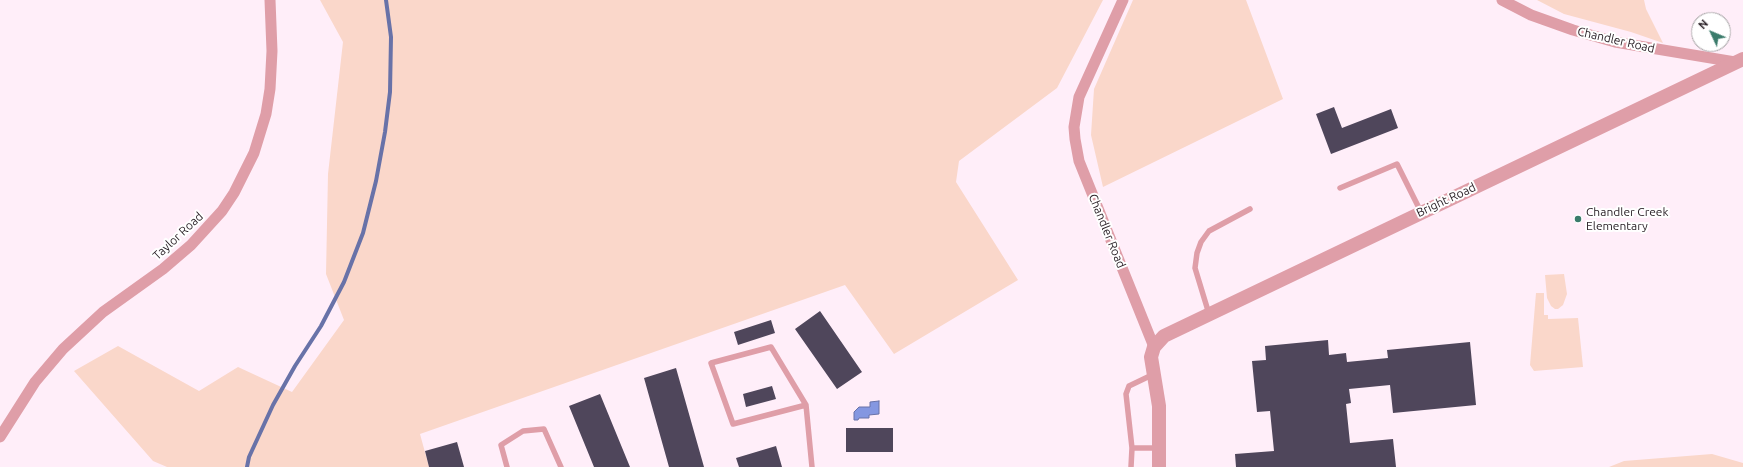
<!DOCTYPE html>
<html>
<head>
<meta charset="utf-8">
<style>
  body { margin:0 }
  #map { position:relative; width:1743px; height:467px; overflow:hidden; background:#ffeef9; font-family:Ubuntu,sans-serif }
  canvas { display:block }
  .north { position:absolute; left:1691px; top:12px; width:40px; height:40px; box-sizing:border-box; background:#fff; border:1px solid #a8a5a7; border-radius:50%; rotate:314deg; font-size:11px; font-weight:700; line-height:16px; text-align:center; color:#261d23 }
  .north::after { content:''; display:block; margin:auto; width:14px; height:18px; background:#3a7b6b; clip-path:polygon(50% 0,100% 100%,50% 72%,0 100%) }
</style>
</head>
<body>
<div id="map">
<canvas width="1743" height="467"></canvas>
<div class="north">N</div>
</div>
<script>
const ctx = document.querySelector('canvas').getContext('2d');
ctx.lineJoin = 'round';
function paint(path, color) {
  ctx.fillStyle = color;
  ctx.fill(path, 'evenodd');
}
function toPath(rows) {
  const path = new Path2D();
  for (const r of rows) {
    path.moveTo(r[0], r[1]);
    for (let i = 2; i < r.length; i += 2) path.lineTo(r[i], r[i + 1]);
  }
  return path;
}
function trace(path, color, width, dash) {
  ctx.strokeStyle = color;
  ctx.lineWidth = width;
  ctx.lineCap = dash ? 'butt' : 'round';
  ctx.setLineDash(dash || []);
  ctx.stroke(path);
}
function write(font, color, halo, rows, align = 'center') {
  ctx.font = font + ' Ubuntu,sans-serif';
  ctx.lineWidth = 4;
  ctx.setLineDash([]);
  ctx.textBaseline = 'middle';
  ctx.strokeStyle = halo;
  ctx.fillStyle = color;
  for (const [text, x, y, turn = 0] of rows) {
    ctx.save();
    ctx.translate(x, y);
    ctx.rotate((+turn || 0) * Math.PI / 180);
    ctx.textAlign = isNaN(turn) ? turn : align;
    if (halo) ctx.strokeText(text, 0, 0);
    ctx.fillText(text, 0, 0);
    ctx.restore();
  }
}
const green = toPath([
  [320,0,1103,0,1057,88,959,161,956,182,1018,280,894,354,845,285,420,434,429,467,167,467,153,461,74,371,118,346,199,391,238,367,292,392,344,320,326,274,328,174,343,42],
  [1133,0,1246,0,1283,99,1103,187,1091,135,1094,89],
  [1537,0,1644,0,1646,9,1663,43,1631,32,1564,14],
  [1564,274,1567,294,1563,305,1558,309,1555,309,1551,306,1547,298,1545,275],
  [1536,293,1544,293,1544,315,1548,315,1548,319,1578,318,1583,367,1534,371,1530,365],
  [1712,454,1743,463,1743,467,1609,467,1624,461]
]);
const water = toPath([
  [879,401,879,414,869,415,869,418,859,418,858,420,854,420,854,412,859,407,870,407,870,402,879,401]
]);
const stream = toPath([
  [247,467,249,457,273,405,295,366,321,326,344,282,363,233,376,181,385,132,390,92,391,37,386,0]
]);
const building = toPath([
  [1334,107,1342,128,1391,109,1398,128,1331,154,1316,114],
  [820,311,862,372,837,389,795,329],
  [771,320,775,333,738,345,734,332],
  [1328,340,1329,355,1346,353,1347,362,1388,358,1387,350,1470,342,1476,405,1393,413,1390,385,1349,389,1351,403,1346,404,1350,443,1393,439,1396,467,1236,467,1235,454,1274,451,1270,411,1257,412,1252,361,1266,360,1265,346],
  [676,368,704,467,669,467,644,378],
  [772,386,776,399,746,407,743,394],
  [600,394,630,467,594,467,569,406],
  [846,428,893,428,893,452,846,452],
  [457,442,464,467,429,467,425,451],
  [776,446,782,467,739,467,736,458]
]);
const service = toPath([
  [1340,188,1397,164,1421,212],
  [1209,314,1195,268,1197,253,1201,242,1209,231,1250,209],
  [806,405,733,424,711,363,771,347,806,405,812,467],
  [1132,448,1159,448],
  [507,467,501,445,523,431,544,429,561,467],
  [1131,467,1132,448,1126,394,1129,386,1154,374]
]);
const minor = toPath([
  [1123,0,1079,97,1074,127,1075,139,1079,161,1154,347],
  [1502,0,1531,15,1573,30,1615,42,1735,62],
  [0,437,35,382,63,349,103,312,163,269,191,245,222,211,234,193,254,153,266,114,270,89,272,51,270,0]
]);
const tertiary = toPath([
  [1159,467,1159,406,1151,357,1154,347,1164,336,1743,59]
]);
const markers = [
  [1578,219,4,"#3a7b6b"]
];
const streetNames = [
  ["Chandler Road",1616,40,13],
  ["Bright Road",1446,200,-25],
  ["Chandler Road",1107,231,68],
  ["Taylor Road",178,236,-43]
];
const poiNames = [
  ["Chandler Creek",1586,212],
  ["Elementary",1586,226]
];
paint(green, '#fad7ca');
paint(water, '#8497e1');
trace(water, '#6872a8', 1);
trace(stream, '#6872a8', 4);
paint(building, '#4f465b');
trace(service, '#df9ea8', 5.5);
trace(minor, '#df9ea8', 11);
trace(tertiary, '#df9ea8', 14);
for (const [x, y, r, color] of markers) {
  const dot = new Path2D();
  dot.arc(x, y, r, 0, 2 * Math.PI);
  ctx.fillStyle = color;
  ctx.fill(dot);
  trace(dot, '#fff', 1.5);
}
write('12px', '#261d23', '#fff', streetNames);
write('12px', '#261d23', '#fff', poiNames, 'left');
</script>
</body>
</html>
